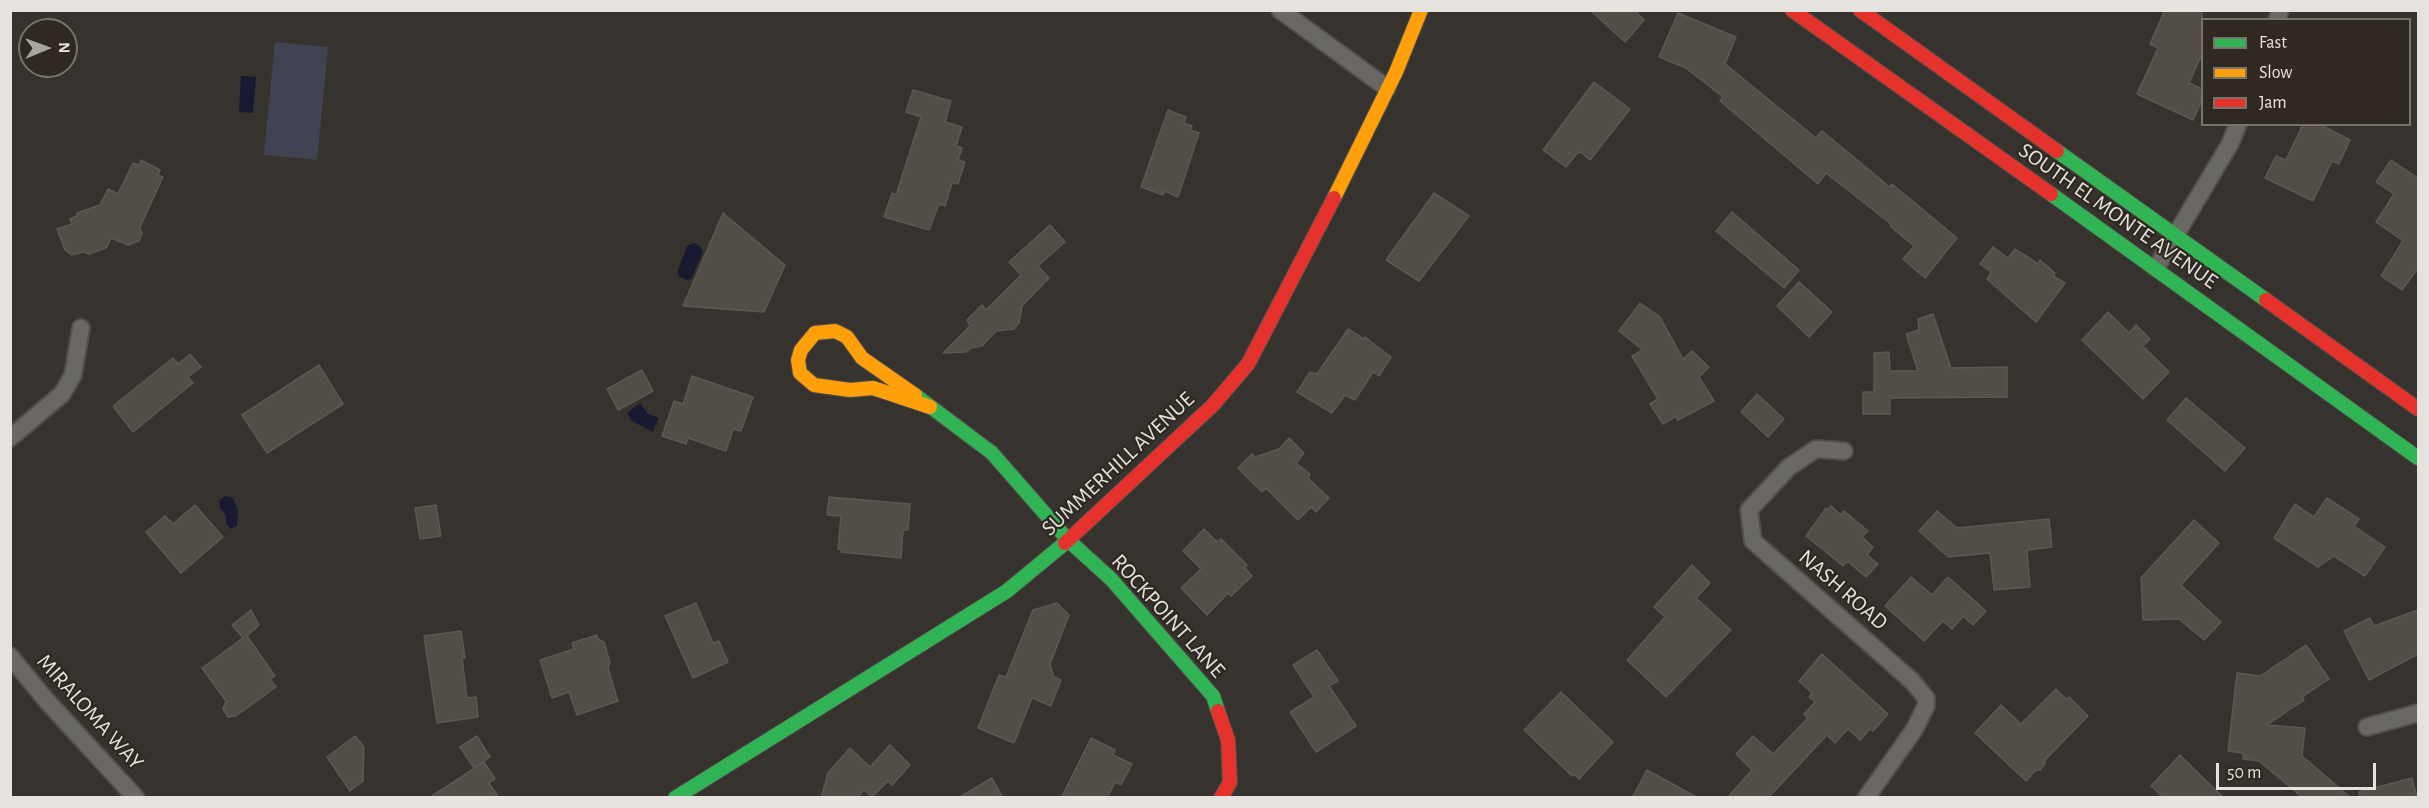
<!DOCTYPE html>
<html>
<head>
<meta charset="utf-8">
<style>
  body { margin:0 }
  #map { position:relative; width:2429px; height:808px; overflow:hidden; background:#36322e; font-family:"Alegreya Sans",sans-serif }
  canvas { display:block }
  .frame { position:absolute; inset:0; border:12px solid #e6e2dd; pointer-events:none }
  .legend { position:absolute; left:2201px; top:18px; width:210px; height:108px; box-sizing:border-box; background:#2f2921; border:2px solid #78736c; margin:0; padding:8px 10px; list-style:none; font-size:18px; color:#e6e2dd }
  .legend li { display:flex; align-items:center; gap:12px; height:30px }
  .legend b { width:30px; border:2px solid #78736c }
  .north { position:absolute; left:18px; top:18px; width:60px; height:60px; box-sizing:border-box; background:#2f2921; border:2px solid #78736c; border-radius:50%; rotate:89deg; font-size:16px; font-weight:700; line-height:24px; text-align:center; color:#e6e2dd }
  .north::after { content:''; display:block; margin:auto; width:21px; height:27px; background:#a8a4a0; clip-path:polygon(50% 0,100% 100%,50% 72%,0 100%) }
  .scale { position:absolute; left:2216px; top:763px; width:160px; height:27px; box-sizing:border-box; border:3px solid #e6e2dd; border-top:0; padding-left:8px; font-size:18px; line-height:21px; white-space:nowrap; color:#e6e2dd; -webkit-text-stroke:4px #2f2921; paint-order:stroke }
</style>
</head>
<body>
<div id="map">
<canvas width="2429" height="808"></canvas>
<div class="frame"></div>
<ul class="legend">
<li><b style="height:8px;background:#30b455"></b>Fast</li>
<li><b style="height:8px;background:#ff9f0a"></b>Slow</li>
<li><b style="height:8px;background:#e5322d"></b>Jam</li>
</ul>
<div class="north">N</div>
<div class="scale">50 m</div>
</div>
<script>
const ctx = document.querySelector('canvas').getContext('2d');
ctx.lineJoin = 'round';
function paint(path, color) {
  ctx.fillStyle = color;
  ctx.fill(path, 'evenodd');
}
function toPath(rows) {
  const path = new Path2D();
  for (const r of rows) {
    path.moveTo(r[0], r[1]);
    for (let i = 2; i < r.length; i += 2) path.lineTo(r[i], r[i + 1]);
  }
  return path;
}
function trace(path, color, width, dash) {
  ctx.strokeStyle = color;
  ctx.lineWidth = width;
  ctx.lineCap = dash ? 'butt' : 'round';
  ctx.setLineDash(dash || []);
  ctx.stroke(path);
}
function write(font, color, halo, rows, align = 'center') {
  ctx.font = font + ' "Alegreya Sans",sans-serif';
  ctx.lineWidth = 4.5;
  ctx.setLineDash([]);
  ctx.textBaseline = 'middle';
  ctx.strokeStyle = halo;
  ctx.fillStyle = color;
  for (const [text, x, y, turn = 0] of rows) {
    ctx.save();
    ctx.translate(x, y);
    ctx.rotate((+turn || 0) * Math.PI / 180);
    ctx.textAlign = isNaN(turn) ? turn : align;
    if (halo) ctx.strokeText(text, 0, 0);
    ctx.fillText(text, 0, 0);
    ctx.restore();
  }
}
const green = toPath([
  [275,42,328,47,317,160,264,155]
]);
const water = toPath([
  [241,76,256,77,253,113,239,112],
  [694,243,700,246,703,252,691,279,686,280,678,276,678,270,687,246],
  [640,403,648,414,659,418,653,432,632,421,627,413],
  [225,496,233,498,238,510,237,526,230,529,226,523,226,516,220,508,219,500]
]);
const building = toPath([
  [1590,10,1634,10,1644,20,1625,42,1590,10],
  [2165,10,2202,10,2202,54,2189,83,2202,89,2202,100,2193,120,2137,94,2158,48,2150,44,2165,10],
  [1678,13,1736,37,1725,64,1816,138,1822,131,1890,187,1892,184,1957,238,1925,278,1903,259,1914,246,1890,226,1891,224,1826,173,1818,184,1720,101,1723,97,1686,68,1659,57,1678,13],
  [1594,82,1630,109,1590,160,1579,151,1566,167,1543,150,1594,82],
  [913,90,951,101,945,122,962,127,956,146,962,148,958,160,965,162,958,184,952,183,945,206,939,204,929,230,884,217,892,193,896,195,921,117,906,112,913,90],
  [1168,110,1186,117,1184,123,1192,126,1190,130,1199,133,1178,197,1165,191,1163,195,1141,187,1168,110],
  [2303,124,2319,124,2350,140,2339,164,2332,161,2313,201,2265,178,2276,156,2286,160,2303,124],
  [141,160,160,170,158,175,163,177,140,227,142,234,139,241,128,245,111,238,106,248,89,254,83,252,72,255,65,250,57,229,72,224,70,219,77,216,77,213,100,205,108,189,118,194,133,163,139,165,141,160],
  [2391,160,2418,178,2418,268,2402,290,2381,276,2403,241,2376,222,2394,194,2376,182,2391,160],
  [1434,193,1469,216,1419,281,1386,260,1434,193],
  [1732,212,1799,270,1784,288,1716,231,1732,212],
  [723,213,785,265,764,312,683,306,723,213],
  [1050,225,1065,242,1038,266,1049,278,1022,306,1019,323,1014,329,996,331,982,346,971,348,966,352,943,353,970,326,967,320,982,305,986,310,1021,275,1009,262,1050,225],
  [1993,247,2008,258,2015,249,2038,264,2040,260,2055,273,2053,276,2065,283,2036,322,1987,279,1991,272,1980,264,1993,247],
  [1799,282,1832,312,1809,337,1777,306,1799,282],
  [1640,303,1660,317,1683,359,1692,351,1709,367,1699,377,1714,401,1678,420,1676,416,1663,424,1650,404,1658,399,1632,356,1643,350,1619,331,1640,303],
  [2108,312,2129,333,2136,325,2150,339,2143,346,2169,372,2143,399,2082,340,2108,312],
  [1933,314,1951,368,2007,367,2007,397,1890,398,1890,414,1863,414,1863,392,1874,392,1874,353,1889,352,1890,371,1918,371,1906,334,1919,330,1918,319,1933,314],
  [1348,329,1364,339,1365,337,1391,357,1379,376,1373,372,1355,400,1345,395,1332,413,1297,392,1310,372,1317,374,1348,329],
  [190,354,201,367,188,377,193,383,133,432,113,406,173,358,178,364,190,354],
  [319,365,343,404,267,453,242,415,319,365],
  [642,370,653,391,618,410,607,389,642,370],
  [692,376,753,397,741,431,733,429,726,451,688,438,686,444,662,436,674,401,683,404,692,376],
  [1757,394,1784,419,1768,437,1741,412,1757,394],
  [2186,398,2245,448,2225,471,2167,420,2186,398],
  [1289,438,1304,453,1296,463,1310,474,1308,478,1329,498,1316,512,1311,507,1298,520,1266,488,1262,492,1238,468,1252,454,1255,457,1279,449,1289,438],
  [829,497,910,504,908,530,903,530,901,558,841,552,842,550,838,549,841,516,827,515,829,497],
  [2327,498,2359,519,2354,526,2385,547,2365,576,2334,556,2318,567,2274,538,2295,504,2314,517,2327,498],
  [195,505,223,537,181,573,146,532,165,516,173,524,195,505],
  [436,505,441,536,420,539,415,508,436,505],
  [1831,506,1841,515,1844,511,1868,531,1862,537,1873,547,1867,555,1878,564,1866,577,1847,561,1843,566,1806,536,1826,508,1828,509,1831,506],
  [1937,511,1957,528,2049,519,2052,547,2027,550,2030,587,1994,590,1990,553,1948,557,1919,531,1937,511],
  [2194,520,2219,543,2181,585,2221,622,2204,640,2179,619,2143,620,2141,578,2194,520],
  [1204,529,1217,542,1221,539,1247,565,1245,568,1252,576,1231,596,1228,593,1207,615,1181,588,1201,569,1183,551,1204,529],
  [1692,565,1710,583,1696,598,1731,630,1666,697,1627,660,1665,617,1654,607,1692,565],
  [1911,577,1932,595,1948,577,1986,611,1973,625,1963,616,1952,629,1943,621,1924,641,1885,606,1911,577],
  [696,603,713,643,719,641,728,662,693,678,665,616,696,603],
  [1057,603,1069,615,1050,664,1054,677,1061,680,1051,706,1032,698,1014,743,978,728,999,675,1006,677,1033,610,1057,603],
  [251,610,259,625,247,636,275,676,270,679,276,687,236,716,228,717,223,709,226,701,202,668,243,638,232,625,251,610],
  [2418,610,2418,654,2369,680,2344,631,2370,618,2374,626,2418,610],
  [461,631,465,658,462,658,467,698,476,697,478,717,437,723,424,636,461,631],
  [597,635,599,640,604,642,610,663,608,668,618,701,577,715,569,692,552,698,540,660,574,649,572,643,597,635],
  [2306,645,2329,679,2302,697,2304,700,2267,725,2305,728,2302,756,2351,798,2303,798,2259,761,2243,759,2243,753,2228,751,2237,673,2260,676,2306,645],
  [1317,650,1338,681,1329,686,1356,726,1316,752,1290,712,1314,697,1293,665,1317,650],
  [1822,654,1888,714,1873,731,1870,729,1860,740,1848,729,1835,743,1827,735,1768,798,1727,798,1752,770,1736,754,1753,736,1773,754,1808,718,1804,714,1815,702,1809,697,1812,693,1799,681,1822,654],
  [2056,689,2066,699,2069,697,2088,716,2045,760,2045,764,2040,770,2036,770,2026,781,1975,733,2001,705,2021,724,2056,689],
  [1561,692,1613,742,1579,779,1574,774,1572,776,1524,730,1561,692],
  [355,736,364,747,363,781,350,791,327,757,355,736],
  [477,736,490,757,474,768,460,747,477,736],
  [1091,738,1115,750,1113,755,1132,764,1121,785,1115,782,1107,798,1061,798,1091,738],
  [890,745,910,765,892,785,888,781,872,797,864,790,857,798,821,798,828,773,850,748,870,767,890,745],
  [2180,755,2193,768,2224,798,2164,798,2151,786,2180,755],
  [484,762,495,779,489,783,499,798,429,798,484,762],
  [1647,770,1698,798,1632,798,1647,770],
  [992,778,1003,798,958,798,992,778],
  [2412,778,2417,798,2360,798,2359,792,2412,778]
]);
const street = toPath([
  [1280,10,1387,88],
  [2277,20,2280,10],
  [2156,268,2230,144,2238,124],
  [10,438,62,394,73,375,81,328],
  [1844,451,1816,449,1789,467,1749,510,1753,541,1912,681,1926,698,1926,706,1914,730,1866,798],
  [10,656,46,700,136,798],
  [2367,727,2418,713]
]);
const fast = toPath([
  [2057,151,2266,300],
  [2051,194,2418,458],
  [915,395,992,453,1068,540,1111,579,1213,696,1218,711],
  [675,798,1007,591,1065,543]
]);
const slow = toPath([
  [1334,198,1396,72,1421,10],
  [915,395,862,358,847,337,835,331,815,333,801,350,798,360,800,373,814,385,850,390,873,388,930,407]
]);
const jam = toPath([
  [1792,10,2051,194],
  [1860,10,2057,151],
  [2266,300,2418,409],
  [1065,543,1213,405,1248,364,1334,198],
  [1218,711,1228,740,1230,782,1221,798]
]);
const streetNames = [
  ["SOUTH EL MONTE AVENUE",2118,216,35],
  ["SUMMERHILL AVENUE",1118,464,-43],
  ["NASH ROAD",1843,590,41],
  ["ROCKPOINT LANE",1168,616,48],
  ["MIRALOMA WAY",90,712,48]
];
paint(green, '#414352');
paint(water, '#191a32');
paint(building, '#524d46');
trace(building, '#5b5854', 1.5);
trace(street, '#524f4a', 20);
trace(fast, '#524f4a', 16);
trace(slow, '#524f4a', 16);
trace(jam, '#524f4a', 16);
trace(street, '#6a6864', 16);
trace(fast, '#30b455', 14);
trace(slow, '#ff9f0a', 14);
trace(jam, '#e5322d', 14);
write('22px', '#e6e2dd', '#2f2921', streetNames);
</script>
</body>
</html>
